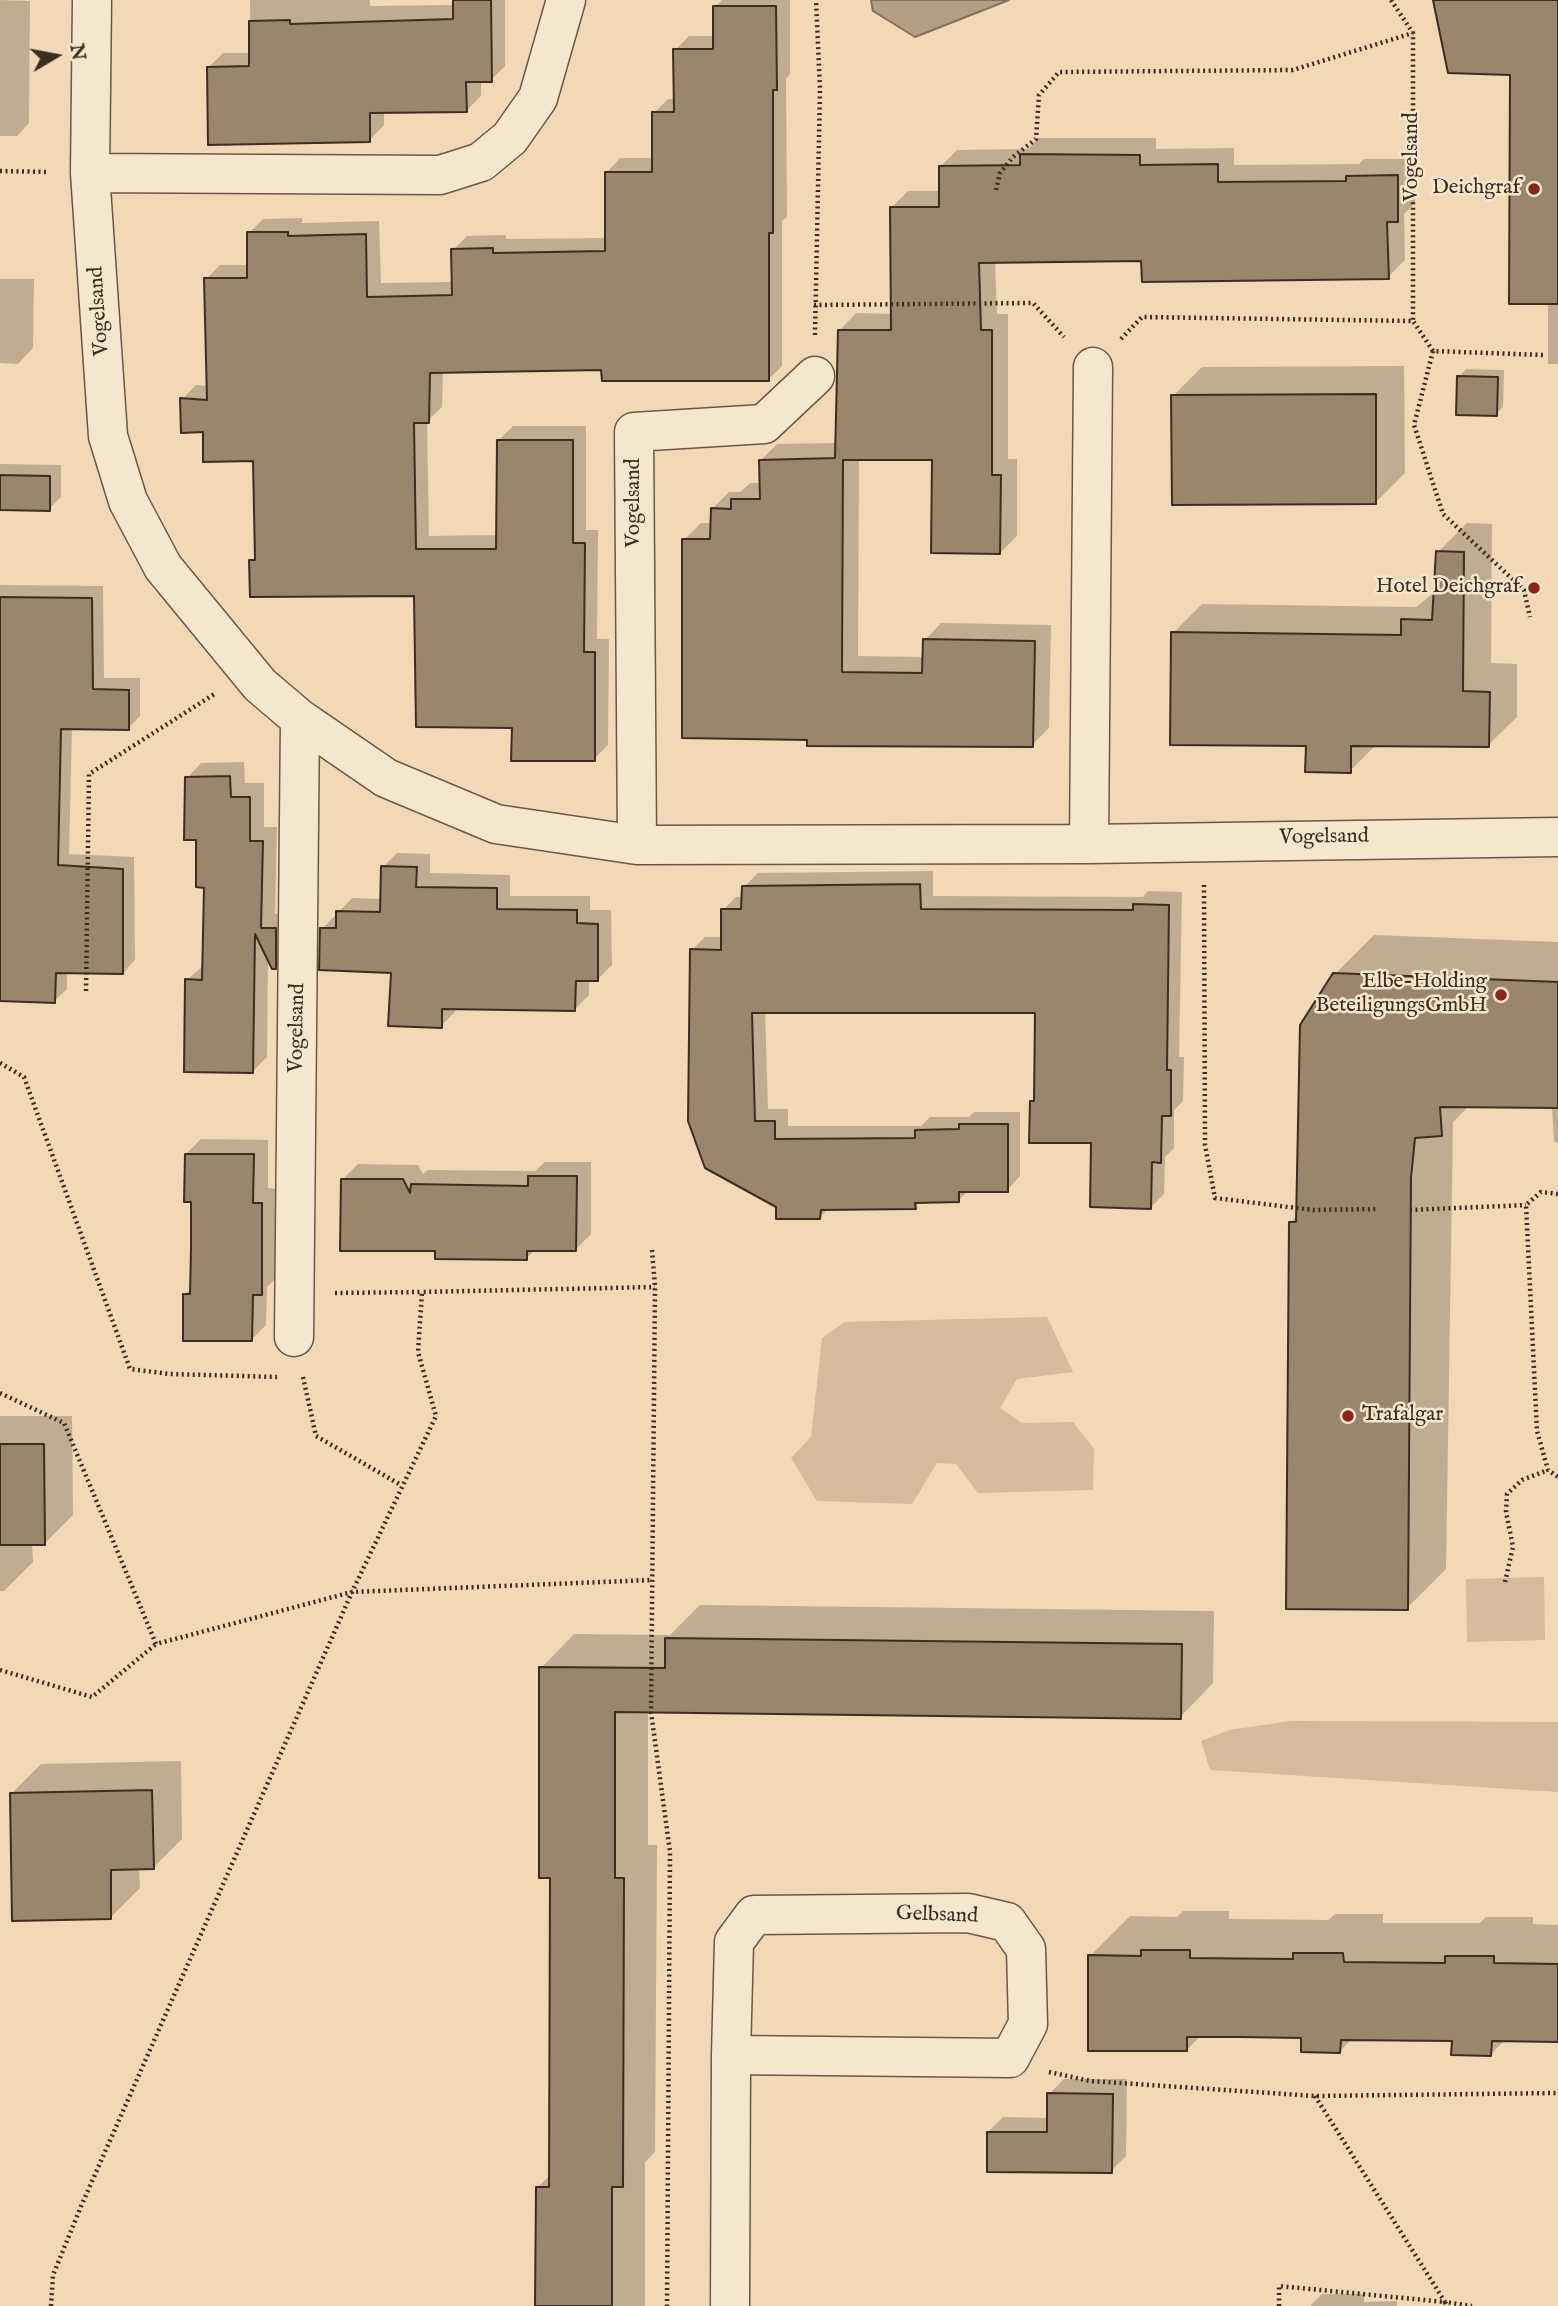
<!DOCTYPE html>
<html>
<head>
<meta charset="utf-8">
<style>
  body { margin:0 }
  #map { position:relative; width:1558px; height:2306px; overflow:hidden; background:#f0d9b4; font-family:"IM FELL English",serif }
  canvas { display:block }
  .north { position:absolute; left:21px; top:21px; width:70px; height:70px; -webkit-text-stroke:5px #f5e6ce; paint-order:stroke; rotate:80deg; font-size:19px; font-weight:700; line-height:28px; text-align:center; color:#3d2d21 }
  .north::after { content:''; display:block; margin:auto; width:24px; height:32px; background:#3d2d21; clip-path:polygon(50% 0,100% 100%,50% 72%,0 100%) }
</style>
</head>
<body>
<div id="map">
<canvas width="1558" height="2306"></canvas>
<div class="north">N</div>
</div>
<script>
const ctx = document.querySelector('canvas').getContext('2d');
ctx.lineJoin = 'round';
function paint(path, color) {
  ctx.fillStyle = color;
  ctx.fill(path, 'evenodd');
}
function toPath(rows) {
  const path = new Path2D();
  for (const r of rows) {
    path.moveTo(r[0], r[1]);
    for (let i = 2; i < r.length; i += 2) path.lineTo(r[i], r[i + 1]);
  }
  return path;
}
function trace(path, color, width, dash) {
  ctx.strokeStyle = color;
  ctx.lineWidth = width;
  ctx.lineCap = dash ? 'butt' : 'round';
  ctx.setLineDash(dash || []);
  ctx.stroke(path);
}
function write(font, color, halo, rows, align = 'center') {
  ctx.font = font + ' "IM FELL English",serif';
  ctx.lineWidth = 5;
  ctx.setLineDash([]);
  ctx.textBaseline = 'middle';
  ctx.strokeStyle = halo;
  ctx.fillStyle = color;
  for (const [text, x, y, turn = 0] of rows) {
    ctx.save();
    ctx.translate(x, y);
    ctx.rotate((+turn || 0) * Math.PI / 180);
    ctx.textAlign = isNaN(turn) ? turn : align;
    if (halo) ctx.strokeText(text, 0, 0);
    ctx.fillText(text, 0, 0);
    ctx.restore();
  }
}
const green = toPath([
  [1047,1317,1073,1372,1017,1379,1000,1408,1022,1423,1073,1422,1094,1449,1093,1490,978,1493,956,1464,937,1463,912,1504,817,1501,791,1458,811,1437,822,1338,845,1322],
  [1544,1577,1545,1640,1467,1642,1466,1579],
  [1291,1721,1558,1722,1558,1792,1210,1770,1201,1741,1229,1730]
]);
const water = toPath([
  [871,0,1009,0,915,37,873,11,871,0]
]);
const shadow = toPath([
  [0,0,30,1,29,123,17,136,0,136],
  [250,0,370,0,370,6,455,5,455,0,505,0,505,66,491,80,481,80,481,96,467,110,384,112,384,125,370,140,208,68,223,53,251,53],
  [722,0,790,0,790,74,786,79,787,217,782,221,782,366,768,380,603,368,443,371,442,407,427,421,429,536,498,535,499,440,513,426,586,426,586,530,598,530,597,639,609,639,608,745,594,759,416,594,251,561,256,556,255,460,205,430,182,399,196,385,208,386,206,279,220,265,249,265,249,233,263,219,302,218,302,223,379,221,381,283,453,282,453,250,467,236,506,235,506,239,607,238,606,173,620,158,654,158,654,113,668,99,676,99,675,50,689,36,715,36,715,7],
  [1436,0,1558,0,1558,364,1548,364,1548,302,1512,74],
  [1039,138,1156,138,1156,149,1234,148,1234,165,1359,164,1364,159,1414,159,1415,203,1404,214,1405,260,1388,277,1143,259,995,261,997,314,1008,314,1008,459,1017,459,1017,536,1000,553,934,459,859,459,858,656,924,657,925,640,941,623,1051,625,1049,728,1032,745,809,738,684,540,701,523,712,523,712,509,729,492,740,492,750,483,761,483,760,461,777,444,837,443,840,330,856,313,892,314,891,208,908,191,941,191,940,167,957,150,1028,149],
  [0,279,34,279,33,348,18,364,0,363],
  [1404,366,1405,473,1376,502,1173,396,1202,367],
  [1466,369,1504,370,1503,407,1496,414,1459,377],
  [0,464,61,465,61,497,49,509,0,509],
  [1467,523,1492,524,1491,663,1517,664,1517,717,1488,745,1377,744,1350,771,1307,745,1173,633,1202,604,1416,607,1435,592,1438,552],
  [0,585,103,586,104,678,140,678,140,716,128,728,72,728,69,854,134,857,135,960,123,973,67,972,67,989,54,1001,0,1000],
  [244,762,245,783,264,783,264,827,277,827,275,914,290,914,290,953,275,968,268,957,267,1057,252,1072,187,980,204,965,206,886,187,778,201,763],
  [397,853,430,854,430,873,510,875,510,896,590,896,590,910,611,910,612,965,598,979,589,979,589,995,575,1009,455,1008,455,1012,441,1026,393,971,322,929,352,898,382,899,383,867],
  [933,871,933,896,1143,897,1148,891,1182,892,1179,1057,1184,1057,1183,1101,1174,1110,1174,1148,1165,1157,1164,1194,1151,1207,1093,1141,1032,1102,1036,1098,1037,1011,765,1011,768,1109,788,1109,788,1126,921,1126,930,1117,969,1117,974,1112,1020,1112,1020,1176,1007,1190,969,1190,958,1201,921,1201,915,1207,829,1208,820,1217,778,1206,692,950,705,937,723,937,723,910,736,897,743,897,744,887,758,873],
  [1374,935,1558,942,1558,1143,1554,1142,1552,1106,1469,1106,1453,1122,1446,1569,1407,1608,1290,1222,1298,1215,1334,975],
  [201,1139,268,1140,268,1188,277,1189,276,1278,267,1287,266,1325,251,1340,185,1295,192,1287,193,1201,186,1154],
  [545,1162,591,1162,591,1234,576,1249,536,1249,527,1258,437,1250,343,1179,358,1164,418,1165,423,1174,428,1170,535,1171],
  [0,1416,72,1416,73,1515,44,1544,32,1544,33,1562,4,1591,0,1591],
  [700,1605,1214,1611,1213,1683,1180,1717,648,1710,648,1845,657,1845,655,2152,645,2162,645,2306,537,2306,538,2187,550,2175,551,1876,541,1668,574,1634,670,1635],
  [181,1761,182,1839,153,1868,139,1868,140,1888,111,1917,12,1793,41,1764],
  [1183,1911,1229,1911,1229,1919,1328,1920,1335,1914,1383,1914,1383,1923,1480,1923,1486,1917,1533,1917,1533,1924,1558,1925,1558,2040,1505,2040,1491,2054,1453,2039,1353,2038,1340,2051,1302,2036,1201,2035,1187,2050,1090,1956,1130,1916,1177,1917],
  [1064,2079,1127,2079,1126,2156,1111,2171,988,2132,1003,2117,1049,2118,1049,2094],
  [1322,2294,1364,2294,1364,2302,1397,2301,1397,2306,1310,2306]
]);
const building = toPath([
  [453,0,491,0,492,82,466,82,467,112,370,113,370,142,208,145,207,67,249,66,249,21,290,20,290,24,453,19,453,0],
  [1433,0,1558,0,1558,304,1509,304,1510,75,1448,73,1433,0],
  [713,6,776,6,777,90,773,90,773,233,769,233,769,381,602,381,601,370,430,373,429,423,414,423,416,549,496,549,497,440,573,440,573,543,585,543,584,652,595,652,595,761,511,761,512,728,416,727,414,596,250,597,249,560,255,560,253,461,203,462,203,432,181,433,180,398,207,400,204,278,247,278,247,232,288,232,288,236,366,234,367,297,452,295,451,249,493,248,493,253,605,251,605,172,652,172,652,112,674,112,673,49,713,49,713,6],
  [1020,154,1140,155,1140,165,1218,164,1218,182,1346,181,1346,176,1398,175,1398,222,1387,222,1389,279,1142,282,1141,261,979,263,981,330,992,330,992,475,1001,475,1000,554,931,553,932,460,843,460,842,672,922,673,923,639,1035,641,1033,747,807,746,807,740,682,738,682,539,710,539,711,508,731,509,731,499,760,499,759,460,835,458,838,330,891,330,890,207,939,207,939,166,1020,165,1020,154],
  [1457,376,1498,377,1497,416,1456,415,1457,376],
  [1376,394,1376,504,1172,505,1171,395,1376,394],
  [0,475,50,476,50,511,0,510,0,475],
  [1436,551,1464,552,1463,691,1490,692,1489,747,1351,746,1351,773,1305,772,1306,746,1170,745,1171,632,1401,635,1401,619,1432,620,1436,551],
  [0,597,92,598,93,689,129,690,129,730,61,729,58,865,123,869,123,974,56,973,55,1003,0,1001,0,597],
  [230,776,231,797,250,797,250,841,263,841,261,928,276,928,276,969,272,969,255,934,253,1073,184,1072,185,979,202,980,204,888,196,887,196,840,184,840,185,777,230,776],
  [381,866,417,867,416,887,497,888,497,909,577,910,577,923,598,924,598,981,576,981,575,1011,442,1009,442,1028,388,1026,391,973,319,970,320,928,336,928,336,911,380,912,381,866],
  [920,884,921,909,1133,910,1133,904,1169,905,1167,1070,1171,1070,1171,1116,1162,1116,1161,1163,1152,1162,1151,1209,1090,1207,1091,1143,1029,1143,1030,1101,1034,1101,1035,1013,752,1013,755,1121,775,1121,775,1139,915,1138,915,1130,959,1129,959,1124,1008,1124,1008,1192,959,1192,959,1202,915,1203,916,1209,821,1210,820,1219,776,1219,776,1207,705,1168,688,1121,690,949,721,950,721,909,741,909,742,886,920,884],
  [1333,973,1558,982,1558,1108,1440,1107,1442,1136,1415,1138,1411,1178,1408,1610,1286,1609,1289,1222,1296,1222,1300,1025,1333,973],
  [185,1154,254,1154,253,1203,262,1203,262,1295,253,1295,252,1341,183,1341,183,1294,190,1294,191,1249,191,1202,184,1202,185,1154],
  [528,1176,577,1176,576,1251,527,1251,527,1260,435,1259,435,1251,340,1251,341,1179,403,1179,410,1193,411,1184,528,1186,528,1176],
  [0,1444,44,1444,45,1545,0,1545,0,1444],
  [665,1638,1182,1644,1181,1719,615,1712,615,1878,624,1878,623,2187,612,2187,612,2306,535,2306,536,2187,549,2187,550,1878,539,1878,539,1667,665,1668,665,1638],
  [152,1790,154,1869,111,1870,111,1919,12,1921,10,1793,152,1790],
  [1141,1950,1190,1950,1190,1958,1293,1959,1293,1953,1343,1953,1344,1962,1445,1963,1445,1956,1494,1956,1494,1963,1558,1964,1558,2042,1492,2041,1491,2056,1451,2055,1452,2041,1341,2040,1340,2053,1301,2052,1301,2038,1239,2037,1187,2037,1187,2051,1088,2051,1088,1955,1141,1956,1141,1950],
  [1047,2093,1113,2094,1112,2173,987,2172,987,2132,1047,2132,1047,2093]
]);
const path = toPath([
  [1391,0,1413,33,1413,321],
  [0,171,48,172],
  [996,190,1000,173,1013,157,1036,139,1039,95,1059,72,1293,70,1413,33],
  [814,305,1033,303,1064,337],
  [815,335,820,89,816,0],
  [1121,339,1142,317,1413,321,1433,351,1543,355],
  [1433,351,1414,425,1443,514,1524,590,1530,617],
  [1204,885,1205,1145,1215,1198,1313,1210,1378,1209],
  [86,991,89,774,216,693],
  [0,1063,24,1077,130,1369,170,1374,277,1377],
  [1558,1194,1541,1192,1526,1205,1537,1431,1548,1470,1558,1477],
  [1410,1210,1526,1205],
  [652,1250,655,1287,651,1712,670,1852,667,2306],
  [335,1293,422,1292],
  [303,1377,316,1436,401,1485],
  [0,1393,64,1423,156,1644,352,1592,652,1580],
  [1505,1582,1513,1547,1506,1512,1507,1494,1522,1480,1548,1470],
  [0,1670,92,1697,156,1644],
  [1049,2072,1090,2081,1315,2096,1558,2093],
  [1315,2096,1445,2302,1472,2306],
  [51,2306,53,2275,82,2204,352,1592,436,1416,418,1352,422,1292,655,1287],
  [1279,2306,1279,2286,1445,2302,1447,2306]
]);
const minor = toPath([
  [92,0,90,173,108,436,128,501,163,567,260,685,300,719,386,778,496,824,637,845,1089,844,1558,837],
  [90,173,440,175,481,162,510,138,538,98,566,0],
  [1089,844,1093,367],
  [637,845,634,432,764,424,815,376],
  [294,1337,300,719],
  [730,2306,731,2055,734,1942,754,1915,968,1913,1007,1922,1026,1949,1028,2024,1010,2058,731,2055]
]);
const markers = [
  [1534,189,7,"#8f2418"],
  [1534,588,7,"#8f2418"],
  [1501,995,7,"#8f2418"],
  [1348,1416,7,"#8f2418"]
];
const streetNames = [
  ["Vogelsand",1413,157,-90],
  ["Vogelsand",100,311,-94],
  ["Vogelsand",635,503,-90],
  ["Vogelsand",1324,838,-1],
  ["Vogelsand",298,1028,-89],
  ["Gelbsand",937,1916,2]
];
const poiNames = [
  ["Deichgraf",1520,189],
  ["Hotel Deichgraf",1520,588],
  ["Elbe-Holding",1487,983],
  ["BeteiligungsGmbH",1487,1007],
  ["Trafalgar",1362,1416,"left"]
];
paint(green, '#d2bc9b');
paint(water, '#b39f82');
trace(water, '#84715b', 2);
paint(shadow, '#0003');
paint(building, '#9a866d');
trace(building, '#3d2d21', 2);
trace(minor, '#6a5846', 41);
trace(path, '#3d2d21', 4.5, [2, 3.5]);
trace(minor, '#f5e6ce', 38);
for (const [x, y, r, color] of markers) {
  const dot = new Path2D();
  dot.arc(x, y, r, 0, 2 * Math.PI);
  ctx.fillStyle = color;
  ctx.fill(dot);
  trace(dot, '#f5e6ce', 2.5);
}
write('21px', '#3d2d21', '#f5e6ce', streetNames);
write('21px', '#3d2d21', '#f5e6ce', poiNames, 'right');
</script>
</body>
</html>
